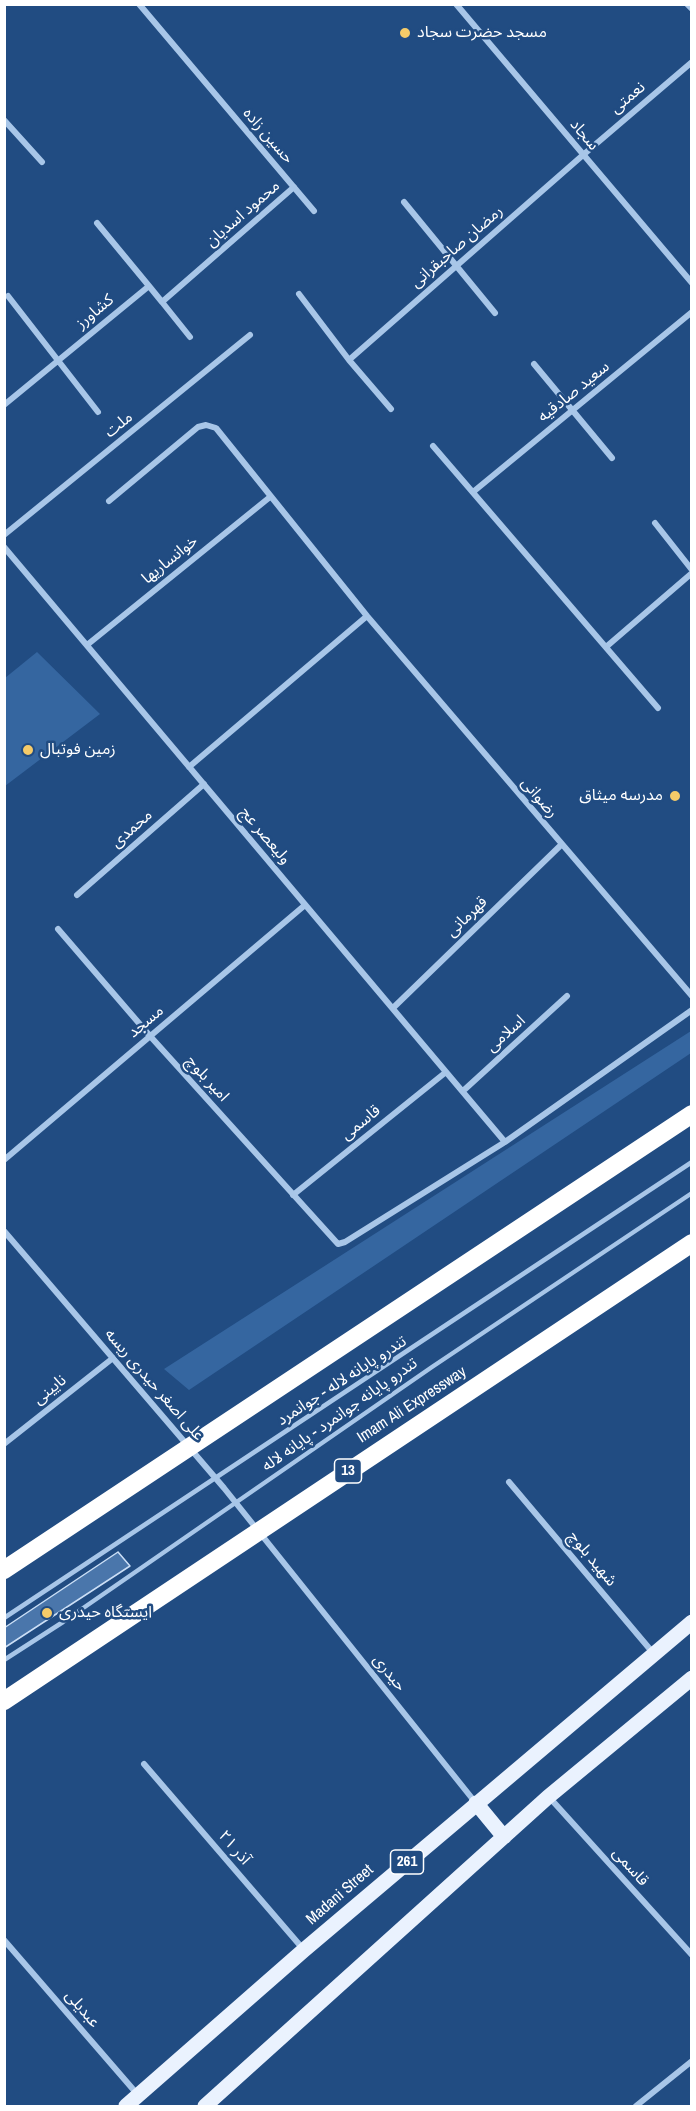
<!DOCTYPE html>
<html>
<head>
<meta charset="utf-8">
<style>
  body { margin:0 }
  #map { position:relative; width:696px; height:2111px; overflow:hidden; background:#214c82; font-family:"Archivo Narrow",sans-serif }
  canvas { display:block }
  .frame { position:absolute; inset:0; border:6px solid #fff; pointer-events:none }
</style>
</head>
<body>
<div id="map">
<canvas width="696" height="2111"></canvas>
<div class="frame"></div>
</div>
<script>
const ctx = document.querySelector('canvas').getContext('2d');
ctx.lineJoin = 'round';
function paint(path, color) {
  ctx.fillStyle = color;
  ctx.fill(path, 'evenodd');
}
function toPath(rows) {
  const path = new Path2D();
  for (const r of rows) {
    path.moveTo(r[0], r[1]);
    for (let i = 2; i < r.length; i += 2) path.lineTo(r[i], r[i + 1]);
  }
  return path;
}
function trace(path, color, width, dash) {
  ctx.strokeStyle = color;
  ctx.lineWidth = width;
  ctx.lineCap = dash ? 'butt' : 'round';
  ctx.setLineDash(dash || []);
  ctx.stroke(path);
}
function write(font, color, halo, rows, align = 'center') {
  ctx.font = font + ' "Archivo Narrow","Noto Sans Arabic",sans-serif';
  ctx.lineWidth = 5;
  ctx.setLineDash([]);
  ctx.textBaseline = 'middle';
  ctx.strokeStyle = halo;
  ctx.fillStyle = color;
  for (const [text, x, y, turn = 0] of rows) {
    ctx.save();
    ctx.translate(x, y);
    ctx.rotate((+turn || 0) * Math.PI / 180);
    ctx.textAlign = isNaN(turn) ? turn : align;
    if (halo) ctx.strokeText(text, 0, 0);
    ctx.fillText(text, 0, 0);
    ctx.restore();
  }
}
const green = toPath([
  [37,652,100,714,5,786,5,678],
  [691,1031,691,1053,189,1390,164,1369]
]);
const building = toPath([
  [118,1552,130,1566,4,1648,4,1628,118,1552]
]);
const lane = toPath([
  [4,1618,692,1162],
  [4,1660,63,1622,432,1367,692,1193]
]);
const street = toPath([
  [139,4,314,211],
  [456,4,692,283],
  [687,4,692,9],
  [4,120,42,162],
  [404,202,495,313],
  [97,223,149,286],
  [299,294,349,360,391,409],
  [8,296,98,412],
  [162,302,190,337],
  [349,360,583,155,692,62],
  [534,364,612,458],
  [4,405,149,286,162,302,294,187],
  [433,446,658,708],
  [473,492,692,312],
  [109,501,198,427,206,425,216,428,367,616,692,996],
  [655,523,692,570],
  [4,535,250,335],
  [4,547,505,1142],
  [87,645,270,497],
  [606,647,692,573],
  [189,767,367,616],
  [77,895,204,784],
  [58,929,150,1036,338,1244,345,1242,505,1142,692,1010],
  [393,1008,561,845],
  [463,1091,567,996],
  [4,1160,305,905],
  [293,1195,446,1072],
  [4,1231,224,1488,475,1802],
  [4,1444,113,1358],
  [509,1482,654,1654],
  [144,1764,304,1950],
  [549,1797,692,1955],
  [4,1940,138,2095],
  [636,2106,692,2061]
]);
const primary = toPath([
  [476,1803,504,1837],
  [126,2106,304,1950,692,1622],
  [205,2106,548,1797,692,1678]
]);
const highway = toPath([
  [4,1570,692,1114],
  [4,1701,692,1243]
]);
const markers = [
  [405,33,6,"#f5cb69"],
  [28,750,6,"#f5cb69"],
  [675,796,6,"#f5cb69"],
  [47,1613,6,"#f5cb69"]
];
const shields = [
  [348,1471,27],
  [407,1862,33]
];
const shieldNames = [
  ["13",348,1471],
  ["261",407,1862]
];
const poiNames = [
  ["مسجد حضرت سجاد",417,33],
  ["زمین فوتبال",40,750],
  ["مدرسه میثاق",663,796,"right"],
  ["ایستگاه حیدری",59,1613]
];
const streetNames = [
  ["نعمتی",628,98,-40],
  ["سجاد",584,135,50],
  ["حسین زاده",268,136,49],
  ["محمود اسدیان",243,214,-41],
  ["رمضان صاحبقرانی",457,247,-41],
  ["کشاورز",95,312,-40],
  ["سعید صادقیه",574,392,-39],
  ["ملت",119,425,-39],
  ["خوانساریها",170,560,-39],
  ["رضوانی",539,798,50],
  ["محمدی",132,829,-41],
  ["ولیعصر عج",265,836,50],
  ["قهرمانی",467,917,-44],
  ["مسجد",146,1022,-40],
  ["اسلامی",506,1034,-42],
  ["امیر بلوچ",207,1079,48],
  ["قاسمی",361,1123,-39],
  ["تندرو پایانه لاله - جوانمرد",342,1381,-33],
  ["علی اصغر حیدری ریسه",154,1385,49],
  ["نایینی",50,1390,-39],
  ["Imam Ali Expressway",412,1405,-33],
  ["تندرو پایانه جوانمرد - پایانه لاله",340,1415,-35],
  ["شهید بلوچ",592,1559,50],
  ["حیدری",389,1673,51],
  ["آذر ۲۱",234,1848,49],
  ["قاسمی",630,1867,48],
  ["Madani Street",340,1895,-41],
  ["عبدیلی",82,2009,49]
];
paint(green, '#3566a0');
paint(building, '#4a76ab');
trace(building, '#ccdff6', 1.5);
trace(lane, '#a8c6e8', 4.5);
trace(street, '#a8c6e8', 6);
trace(primary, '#eaf2fe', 15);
trace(highway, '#fff', 18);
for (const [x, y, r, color] of markers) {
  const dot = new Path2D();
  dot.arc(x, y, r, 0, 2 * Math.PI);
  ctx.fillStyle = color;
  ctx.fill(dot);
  trace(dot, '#214c82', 2);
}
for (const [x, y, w] of shields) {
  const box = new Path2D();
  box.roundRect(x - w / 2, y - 12, w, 24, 4.5);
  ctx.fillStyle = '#214c82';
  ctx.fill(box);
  trace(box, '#fff', 1.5);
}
write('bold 15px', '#fff', null, shieldNames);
write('16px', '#fff', '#214c82', poiNames, 'left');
write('16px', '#fff', '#214c82', streetNames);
</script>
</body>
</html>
